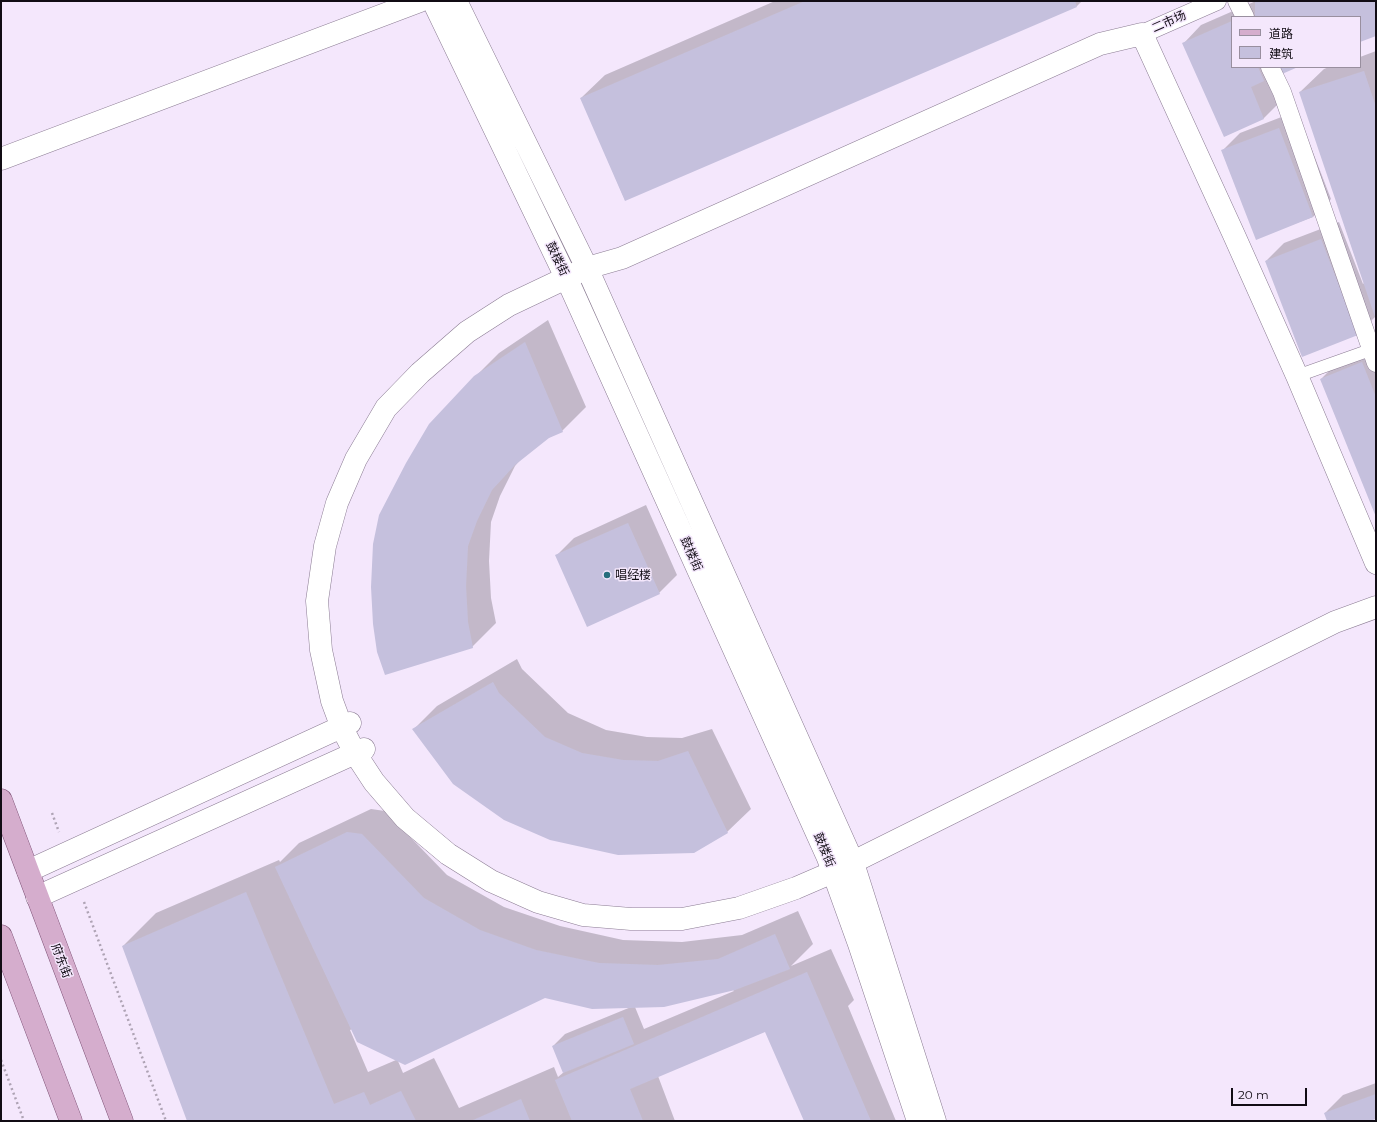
<!DOCTYPE html>
<html>
<head>
<meta charset="utf-8">
<style>
  body { margin:0 }
  #map { position:relative; width:1377px; height:1122px; overflow:hidden; background:#f4e7fc; font-family:Montserrat,"Noto Sans SC",sans-serif }
  canvas { display:block }
  .frame { position:absolute; inset:0; border:2px solid #110c14; pointer-events:none }
  .legend { position:absolute; left:1231px; top:16px; width:130px; height:52px; box-sizing:border-box; background:#f4e7fc; border:1px solid #998f9f; margin:0; padding:5px 7px; list-style:none; font-size:12px; color:#110c14 }
  .legend li { display:flex; align-items:center; gap:8px; height:20px }
  .legend b { width:20px; border:1px solid #998f9f }
  .scale { position:absolute; left:1231px; top:1088px; width:76px; height:18px; box-sizing:border-box; border:2px solid #110c14; border-top:0; padding-left:5px; font-size:12px; line-height:14px; white-space:nowrap; color:#110c14; -webkit-text-stroke:3px #f4e7fc; paint-order:stroke }
</style>
</head>
<body>
<div id="map">
<canvas width="1377" height="1122"></canvas>
<div class="frame"></div>
<ul class="legend">
<li><b style="height:5px;background:#d5adcd"></b>道路</li>
<li><b style="height:11px;background:#c5c0dd"></b>建筑</li>
</ul>
<div class="scale">20 m</div>
</div>
<script>
const ctx = document.querySelector('canvas').getContext('2d');
ctx.lineJoin = 'round';
function paint(path, color) {
  ctx.fillStyle = color;
  ctx.fill(path, 'evenodd');
}
function toPath(rows) {
  const path = new Path2D();
  for (const r of rows) {
    path.moveTo(r[0], r[1]);
    for (let i = 2; i < r.length; i += 2) path.lineTo(r[i], r[i + 1]);
  }
  return path;
}
function trace(path, color, width, dash) {
  ctx.strokeStyle = color;
  ctx.lineWidth = width;
  ctx.lineCap = dash ? 'butt' : 'round';
  ctx.setLineDash(dash || []);
  ctx.stroke(path);
}
function write(font, color, halo, rows, align = 'center') {
  ctx.font = font + ' Montserrat,"Noto Sans SC",sans-serif';
  ctx.lineWidth = 3;
  ctx.setLineDash([]);
  ctx.textBaseline = 'middle';
  ctx.strokeStyle = halo;
  ctx.fillStyle = color;
  for (const [text, x, y, turn = 0] of rows) {
    ctx.save();
    ctx.translate(x, y);
    ctx.rotate((+turn || 0) * Math.PI / 180);
    ctx.textAlign = isNaN(turn) ? turn : align;
    if (halo) ctx.strokeText(text, 0, 0);
    ctx.fillText(text, 0, 0);
    ctx.restore();
  }
}
const shadow = toPath([
  [775,1,1082,1,1077,6,625,200,581,98,605,75],
  [1256,1,1376,1,1376,35,1360,41,1360,17,1232,17,1232,67,1277,67,1282,100,1264,118,1225,136,1184,43,1201,25],
  [1376,51,1376,318,1376,316,1358,334,1266,261,1284,243,1339,222,1363,284,1364,283,1300,92,1324,69,1329,67,1360,67,1360,57],
  [1297,111,1331,199,1313,217,1256,238,1222,151,1240,133],
  [548,320,586,407,562,431,548,438,522,458,515,466,500,496,491,522,489,561,491,598,496,623,472,647,386,674,475,377,499,353],
  [1376,346,1376,514,1321,379,1339,361],
  [646,505,677,575,659,593,556,556,574,538],
  [517,659,522,669,568,713,606,730,647,737,682,738,712,729,751,809,727,832,413,730,437,706],
  [371,809,385,811,447,875,504,907,560,926,623,940,682,942,742,935,798,911,813,944,791,966,831,949,854,1000,848,1006,896,1121,805,1121,766,1031,658,1076,675,1121,188,1121,123,946,156,913,279,860,280,862,299,843],
  [733,990,734,991,644,1029,635,1007],
  [544,997,631,1007,565,1034,553,1046,564,1072,558,1077,554,1067,459,1108,434,1058,403,1073,398,1061],
  [352,1029,396,1060,368,1072,350,1030],
  [1376,1083,1376,1118,1366,1121,1328,1121,1325,1113,1343,1095]
]);
const building = toPath([
  [805,1,1075,1,1077,7,625,201,580,98],
  [1255,1,1376,1,1376,36,1360,42,1360,17,1255,17],
  [1232,21,1232,67,1258,67,1264,81,1251,87,1264,119,1224,137,1182,43],
  [1279,67,1298,67,1282,74],
  [1364,71,1376,107,1376,320,1299,92],
  [1279,128,1313,217,1256,240,1221,150],
  [1321,239,1358,335,1302,357,1265,261],
  [525,342,563,432,549,438,515,465,492,490,477,521,468,546,466,586,468,622,473,648,385,675,377,652,373,624,371,587,373,544,379,515,406,463,429,424,474,376],
  [1362,362,1376,397,1376,517,1320,379],
  [628,523,660,594,587,627,555,555],
  [493,682,499,693,545,737,582,753,623,760,658,761,688,751,728,833,694,853,618,855,550,840,504,820,453,784,412,729],
  [347,832,362,834,424,898,480,930,536,950,599,963,658,965,718,959,775,934,790,969,735,990,664,1007,592,1009,545,998,405,1065,357,1042,275,867],
  [246,892,334,1104,364,1092,370,1105,401,1091,416,1121,187,1121,122,946],
  [807,972,871,1121,804,1121,765,1032,630,1089,643,1121,572,1121,555,1080],
  [623,1017,634,1044,563,1073,552,1046],
  [1376,1094,1376,1119,1369,1121,1327,1121,1324,1113],
  [521,1099,530,1121,471,1121]
]);
const path = toPath([
  [52,813,59,832],
  [84,902,166,1121],
  [1,1060,24,1121]
]);
const service = toPath([
  [1297,376,1376,348]
]);
const pedestrian = toPath([
  [1237,1,1245,17],
  [1142,34,1217,1],
  [1270,67,1282,92,1376,363]
]);
const minor = toPath([
  [1,159,420,1],
  [1376,563,1297,376,1234,235,1142,34,1100,44,622,258,587,268,509,305,467,332,420,373,386,408,356,459,337,503,325,546,317,601,321,650,332,701,342,728,355,753,374,782,405,818,448,854,491,881,538,902,583,915,631,919,682,919,739,908,796,888,833,872,1335,622,1376,607],
  [28,871,350,723],
  [37,897,364,749]
]);
const tertiary = toPath([
  [433,1,571,288,828,858,859,944,918,1121],
  [456,1,587,268,847,849,853,863,935,1121]
]);
const primary = toPath([
  [1,800,122,1121],
  [1,936,71,1121]
]);
const markers = [
  [607,575,4,"#276e7c"]
];
const streetNames = [
  ["二市场",1169,22,-24],
  ["鼓楼街",557,259,64],
  ["鼓楼街",691,554,66],
  ["鼓楼街",824,850,67],
  ["府东街",61,961,69]
];
const poiNames = [
  ["唱经楼",615,575]
];
paint(shadow, '#0003');
paint(building, '#c5c0dd');
trace(service, '#8b7c93', 13);
trace(pedestrian, '#8b7c93', 19);
trace(minor, '#8b7c93', 23);
trace(tertiary, '#8b7c93', 23);
trace(primary, '#7e5276', 23);
trace(path, '#aea3b4', 2.5, [2, 3]);
trace(service, '#fff', 12);
trace(pedestrian, '#fff', 18);
trace(minor, '#fff', 22);
trace(tertiary, '#fff', 22);
trace(primary, '#d5adcd', 22);
for (const [x, y, r, color] of markers) {
  const dot = new Path2D();
  dot.arc(x, y, r, 0, 2 * Math.PI);
  ctx.fillStyle = color;
  ctx.fill(dot);
  trace(dot, '#f4e7fc', 1.5);
}
write('12px', '#110c14', '#f4e7fc', streetNames);
write('12px', '#110c14', '#f4e7fc', poiNames, 'left');
</script>
</body>
</html>
